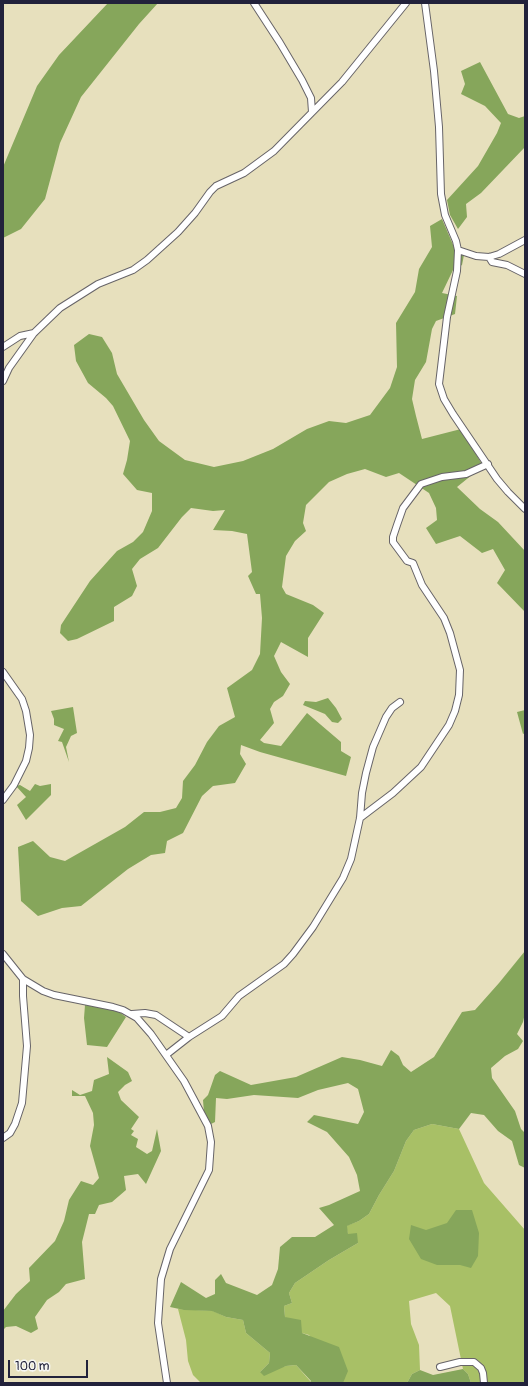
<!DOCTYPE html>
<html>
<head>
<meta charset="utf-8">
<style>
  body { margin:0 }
  #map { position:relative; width:528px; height:1386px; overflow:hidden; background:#e7e0bd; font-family:Pangolin,sans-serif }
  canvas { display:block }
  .frame { position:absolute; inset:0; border:4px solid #22223b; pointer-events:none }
  .scale { position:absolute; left:8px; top:1360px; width:80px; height:18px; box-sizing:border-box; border:2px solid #22223b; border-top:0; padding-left:5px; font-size:12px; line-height:14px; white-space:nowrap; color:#22223b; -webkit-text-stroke:3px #f6f6f2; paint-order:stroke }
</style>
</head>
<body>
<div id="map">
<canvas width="528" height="1386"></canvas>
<div class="frame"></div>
<div class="scale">100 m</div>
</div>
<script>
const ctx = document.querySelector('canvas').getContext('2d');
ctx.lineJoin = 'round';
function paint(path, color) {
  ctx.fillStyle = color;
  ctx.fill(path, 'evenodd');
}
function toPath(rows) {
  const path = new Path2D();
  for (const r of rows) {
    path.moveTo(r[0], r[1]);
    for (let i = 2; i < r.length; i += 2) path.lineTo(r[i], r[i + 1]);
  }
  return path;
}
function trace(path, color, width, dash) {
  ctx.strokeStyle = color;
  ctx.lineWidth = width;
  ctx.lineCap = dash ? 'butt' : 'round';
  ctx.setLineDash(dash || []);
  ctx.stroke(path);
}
const green = toPath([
  [432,1124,459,1129,484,1183,525,1230,525,1383,471,1383,468,1374,463,1369,450,1306,436,1293,409,1301,411,1324,419,1345,420,1370,412,1374,407,1383,343,1383,309,1335,302,1333,285,1317,284,1306,292,1303,289,1293,295,1283,329,1260,358,1243,348,1234,346,1226,359,1221,369,1214,379,1195,394,1171,406,1141,414,1130],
  [178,1309,213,1311,226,1317,243,1320,246,1333,270,1353,269,1363,260,1372,286,1366,296,1365,311,1382,310,1383,201,1383,193,1375,188,1361,186,1340]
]);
const forest = toPath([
  [108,3,158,3,139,24,81,97,60,143,45,199,21,229,3,238,3,167,37,86,59,55],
  [480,62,508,114,519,118,525,116,525,147,481,193,466,204,467,217,458,229,450,215,447,200,478,166,497,133,501,123,485,106,461,94,465,84,461,71],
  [442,219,454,247,464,255,462,265,453,270,442,293,457,296,455,314,436,321,432,329,426,362,415,380,412,399,416,416,422,439,461,429,483,466,457,487,480,509,498,522,525,551,525,612,497,583,505,570,493,549,482,553,460,536,436,544,426,528,437,520,436,508,429,493,399,473,386,477,365,469,347,474,329,482,306,505,303,523,306,531,295,541,286,556,282,587,286,594,313,605,324,613,308,638,308,657,281,642,274,656,281,672,290,684,283,696,274,702,270,709,274,723,260,740,264,743,281,746,307,713,341,742,341,751,351,757,346,776,260,752,241,745,240,754,246,764,235,783,213,786,202,796,183,833,167,841,165,853,151,855,128,869,81,906,62,908,38,916,21,901,18,847,33,841,50,857,65,861,125,827,144,812,160,812,176,808,182,798,183,781,195,765,207,742,219,726,235,717,227,688,252,670,260,654,262,618,260,594,256,594,248,576,252,572,247,534,232,531,213,530,225,510,213,511,191,508,182,517,158,548,140,559,132,569,137,586,132,596,114,607,114,621,77,639,68,641,60,633,61,625,90,581,117,551,133,542,143,532,152,511,152,493,137,490,123,474,127,460,130,441,113,406,106,398,88,383,76,361,74,345,89,334,102,337,112,353,117,374,144,420,159,441,185,460,214,467,243,461,273,449,307,429,329,421,346,423,370,415,390,388,397,367,396,323,415,292,419,269,432,247,430,226],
  [328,698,336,708,342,719,338,723,332,722,325,714,303,705,305,701,316,702],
  [73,707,77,733,71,736,66,747,69,762,62,742,58,741,64,729,54,725,54,719,51,711],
  [525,710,525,733,523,734,517,712],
  [35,784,40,786,51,784,51,795,26,820,17,805,26,797,16,786,20,785,30,791],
  [525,951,525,1013,523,1022,517,1034,523,1041,518,1049,505,1056,491,1068,492,1078,515,1111,521,1129,525,1133,525,1168,519,1165,512,1141,498,1131,484,1115,471,1113,459,1129,432,1124,414,1130,406,1141,394,1171,379,1195,369,1214,359,1221,347,1226,348,1234,357,1233,358,1243,329,1260,295,1283,289,1293,292,1303,284,1306,285,1317,301,1320,302,1333,339,1347,348,1371,343,1383,310,1383,311,1381,296,1365,286,1366,264,1376,260,1372,269,1363,270,1353,246,1333,243,1320,226,1317,212,1311,184,1310,170,1307,181,1282,206,1298,215,1294,215,1280,221,1274,226,1283,257,1295,272,1285,278,1269,280,1247,292,1237,315,1237,334,1225,319,1208,329,1205,360,1191,357,1175,349,1157,327,1132,307,1122,314,1115,358,1124,364,1112,358,1089,348,1083,318,1090,298,1098,254,1095,227,1099,216,1098,215,1122,211,1124,204,1113,203,1100,208,1095,215,1075,220,1071,251,1085,296,1077,342,1057,360,1060,382,1066,391,1050,399,1056,403,1065,411,1072,434,1057,462,1012,475,1010,499,983],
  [85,1005,118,1011,126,1017,107,1047,87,1045,84,1018],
  [107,1057,128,1072,132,1081,125,1085,118,1092,121,1100,139,1117,131,1129,134,1131,131,1135,138,1139,136,1147,147,1154,152,1151,157,1129,161,1151,146,1184,138,1174,124,1176,126,1190,112,1202,99,1205,95,1214,89,1214,82,1242,85,1279,66,1284,59,1292,47,1300,35,1317,38,1329,31,1333,16,1326,6,1327,3,1330,3,1311,16,1294,30,1281,29,1268,55,1241,64,1221,69,1200,81,1181,93,1185,99,1178,90,1146,94,1125,93,1113,85,1096,72,1096,72,1090,80,1095,92,1091,94,1080,109,1074],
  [456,1210,472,1210,479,1233,478,1256,471,1268,460,1265,437,1265,421,1259,409,1239,411,1225,426,1230,447,1223],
  [463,1369,468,1374,471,1383,407,1383,412,1374,420,1370,433,1375]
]);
const street = toPath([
  [254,3,280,43,302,80,311,98,312,112],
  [425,3,434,71,439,127,441,194,445,215,456,241,458,250,457,271,447,317,439,384,444,399,453,414,497,479,508,492,525,509],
  [458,250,476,256,489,257,499,254,525,240],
  [489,257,492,262,507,265,525,274],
  [3,347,20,336,34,333],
  [3,381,9,368,34,333,60,308,98,284,133,270,147,260,178,232,195,213,210,192,216,186,244,173,274,151,342,82,406,3],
  [3,672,22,699,26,711,30,735,29,748,26,761,14,785,3,800],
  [360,818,393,793,421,767,449,725,455,711,459,695,460,670,450,633,444,618,422,585,413,563,407,561,393,542,393,537,397,525,403,508,421,484,442,477,466,474,488,464],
  [3,954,23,979,43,991,54,995,113,1007,123,1010,137,1018,151,1034,184,1081,208,1126,211,1142,209,1170,170,1249,161,1279,158,1323,167,1383],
  [132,1014,145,1013,156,1015,189,1037],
  [166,1055,189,1037,222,1016,239,996,284,964,293,954,313,927,343,878,351,859,360,818,362,793,366,773,373,747,386,717,392,708,400,702],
  [3,1138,10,1133,15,1124,22,1103,27,1046,23,996,23,979],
  [440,1367,460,1362,474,1362,481,1368,483,1373,484,1383]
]);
paint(green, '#a8c066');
paint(forest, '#86a65b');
trace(street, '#676468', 8);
trace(street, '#fff', 6);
</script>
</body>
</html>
